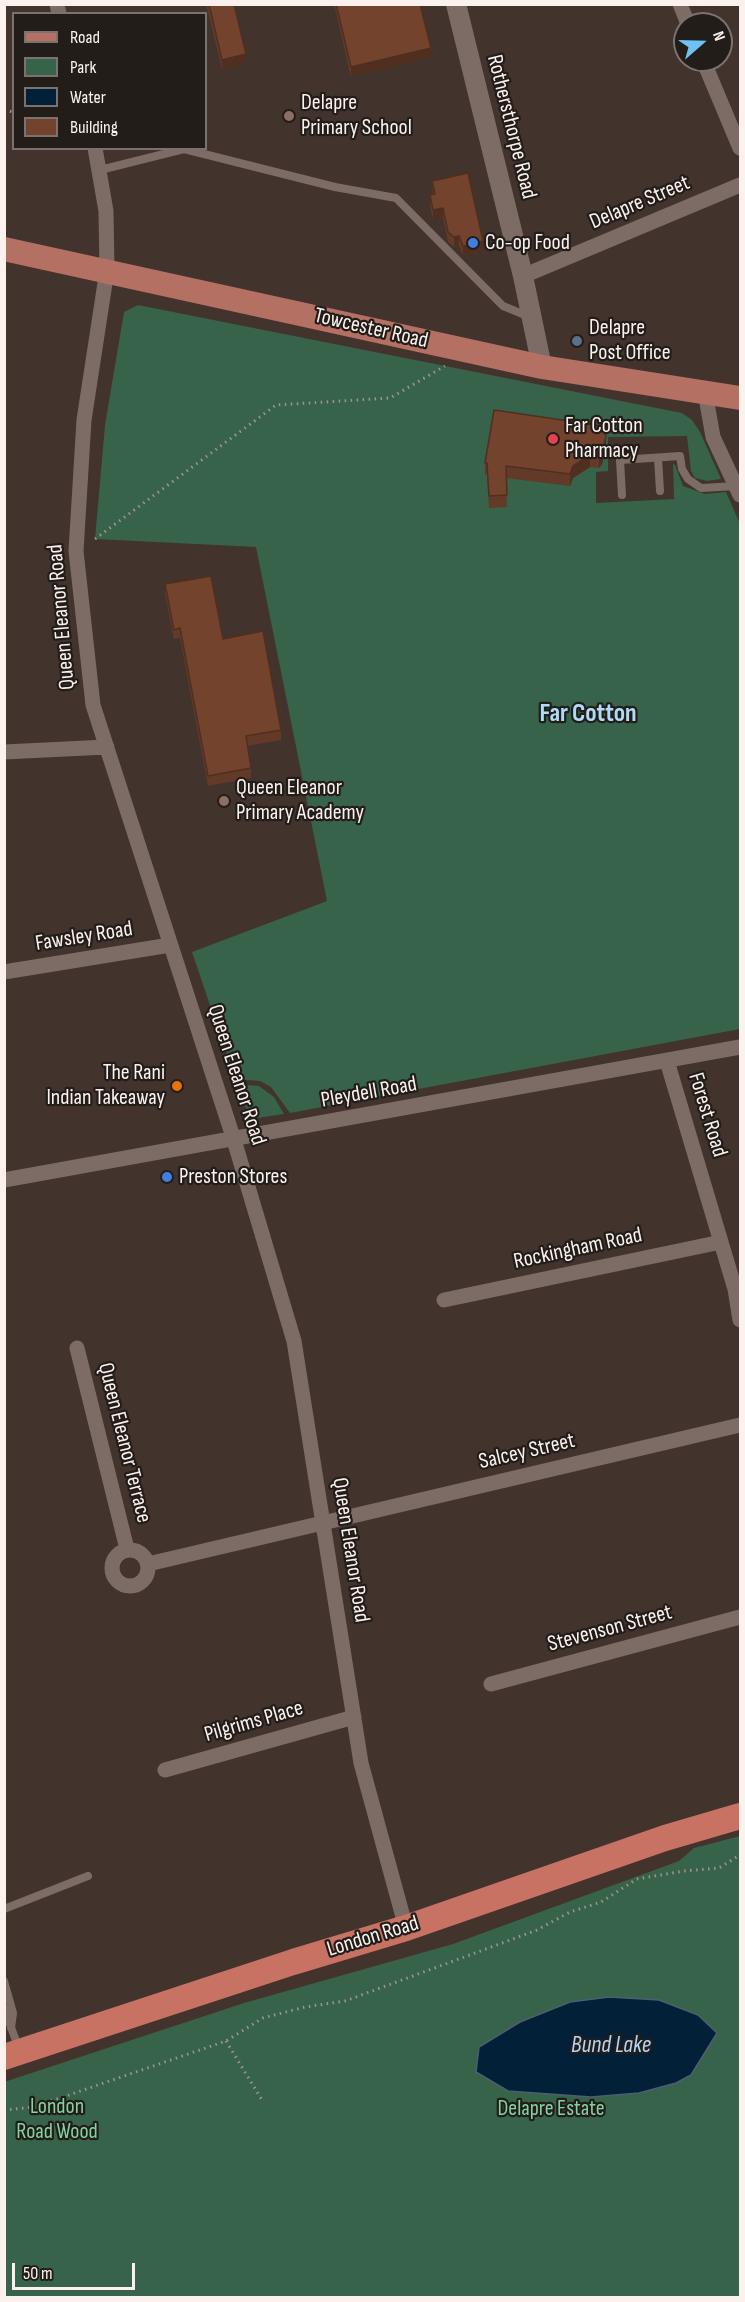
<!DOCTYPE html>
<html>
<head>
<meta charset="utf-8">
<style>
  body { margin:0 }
  #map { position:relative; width:745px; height:2302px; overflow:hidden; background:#42332d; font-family:"Sofia Sans Condensed",sans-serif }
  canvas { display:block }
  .frame { position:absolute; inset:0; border:6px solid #fbf2ee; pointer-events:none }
  .legend { position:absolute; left:12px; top:12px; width:195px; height:138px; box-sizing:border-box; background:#231d1a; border:2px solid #79726f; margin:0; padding:8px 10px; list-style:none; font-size:18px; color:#fbf2ee }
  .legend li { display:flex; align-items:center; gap:12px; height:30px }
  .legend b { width:30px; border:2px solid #79726f }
  .north { position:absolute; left:673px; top:12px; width:60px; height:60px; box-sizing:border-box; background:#231d1a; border:2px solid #79726f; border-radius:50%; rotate:70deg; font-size:16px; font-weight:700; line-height:24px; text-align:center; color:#fbf2ee }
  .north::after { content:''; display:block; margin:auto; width:21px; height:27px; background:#6ec2f3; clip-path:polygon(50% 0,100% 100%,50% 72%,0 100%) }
  .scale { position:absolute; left:12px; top:2263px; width:123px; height:27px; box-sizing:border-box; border:3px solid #fbf2ee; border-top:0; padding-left:8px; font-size:18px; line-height:21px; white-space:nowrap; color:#fbf2ee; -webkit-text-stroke:4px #231d1a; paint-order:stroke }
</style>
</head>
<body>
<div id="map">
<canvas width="745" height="2302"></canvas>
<div class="frame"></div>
<ul class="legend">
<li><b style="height:8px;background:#b57064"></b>Road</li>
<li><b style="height:16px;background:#366349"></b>Park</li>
<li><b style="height:16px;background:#032039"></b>Water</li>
<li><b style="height:16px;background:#73432d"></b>Building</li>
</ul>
<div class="north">N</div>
<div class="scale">50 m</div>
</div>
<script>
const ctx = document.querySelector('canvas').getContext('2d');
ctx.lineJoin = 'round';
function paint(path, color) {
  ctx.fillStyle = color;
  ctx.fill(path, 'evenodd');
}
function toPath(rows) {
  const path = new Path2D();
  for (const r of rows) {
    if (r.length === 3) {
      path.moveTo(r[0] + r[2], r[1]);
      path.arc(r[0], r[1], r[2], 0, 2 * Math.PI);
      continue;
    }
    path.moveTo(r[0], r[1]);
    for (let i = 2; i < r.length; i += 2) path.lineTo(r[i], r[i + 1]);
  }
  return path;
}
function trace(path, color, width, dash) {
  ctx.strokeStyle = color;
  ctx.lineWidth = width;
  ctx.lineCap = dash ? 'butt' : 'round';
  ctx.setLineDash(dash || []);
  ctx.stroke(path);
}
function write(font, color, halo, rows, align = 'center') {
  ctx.font = font + ' "Sofia Sans Condensed",sans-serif';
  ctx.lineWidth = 4.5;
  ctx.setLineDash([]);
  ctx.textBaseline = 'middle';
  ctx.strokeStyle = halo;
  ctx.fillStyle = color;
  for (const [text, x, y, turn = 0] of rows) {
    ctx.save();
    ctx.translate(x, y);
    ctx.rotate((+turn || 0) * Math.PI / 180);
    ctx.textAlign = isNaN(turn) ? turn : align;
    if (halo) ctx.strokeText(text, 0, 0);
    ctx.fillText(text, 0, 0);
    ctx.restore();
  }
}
const green = toPath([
  [138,305,682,413,692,420,700,432,721,479,707,481,695,478,691,471,687,436,608,437,608,471,596,472,596,503,674,499,673,464,675,465,683,486,705,494,726,492,740,524,740,1029,290,1113,271,1087,260,1081,235,1079,192,952,327,901,256,547,95,539,105,425,124,312],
  [237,1084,259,1086,274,1097,284,1114,257,1118,249,1116],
  [740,1836,740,2297,5,2297,4,2082,244,2003,453,1944,679,1861,694,1848]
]);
const water = toPath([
  [609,1997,659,2000,698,2015,717,2033,691,2075,676,2083,639,2093,591,2097,508,2091,476,2072,479,2047,520,2022,570,2002,609,1997]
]);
const path = toPath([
  [4,110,14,112],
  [95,539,276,405,390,398,445,366],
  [226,2041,262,2100],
  [4,2110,34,2107,226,2041,263,2018,305,2007,345,2001,467,1956,537,1930,570,1912,601,1902,637,1879,684,1871,719,1868,740,1855]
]);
const service = toPath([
  [100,170,184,149,335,187,396,198,503,306,530,317],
  [658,458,660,491],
  [622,495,620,460,680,456,682,469,688,479,701,488,737,486],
  [4,1909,88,1876],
  [4,1981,13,2013,11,2028],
  [4,2008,19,2049]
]);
const minor = toPath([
  [57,4,59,14],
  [680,4,688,24],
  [703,60,740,148],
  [95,148,106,211,107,270,84,420,76,551,93,705,234,1140,294,1341,361,1763,406,1928],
  [523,276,740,185],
  [705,392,713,437,740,495],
  [4,752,107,747],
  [4,972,170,945],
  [667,1061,735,1289,740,1320],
  [4,1180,740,1047],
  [444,1300,721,1242],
  [77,1348,127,1549],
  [130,1568,18],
  [148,1564,740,1425],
  [491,1684,740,1617],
  [165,1770,354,1717]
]);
const tertiary = toPath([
  [456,4,523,276,542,367]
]);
const primary = toPath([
  [4,249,542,367,740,398]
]);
const trunk = toPath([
  [4,2057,293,1962,406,1928,665,1838,740,1816]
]);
const wall = toPath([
  [206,4,234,4,246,64,222,69],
  [334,4,420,4,431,57,351,77],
  [432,181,483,251,463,255,459,246,454,247,448,242,443,218,433,220,430,205,430,195,433,194],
  [606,449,602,464,599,468,590,467,573,478,570,486,506,478,507,507,489,508,487,475,485,475,485,463],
  [165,584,223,639,281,730,281,740,247,746,251,768,251,778,208,786,180,638,174,639,165,594]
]);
const shadedWall = toPath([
  [431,48,431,57,351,77,351,67],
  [246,54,246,64,222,69,222,60],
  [443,208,443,218,433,220,433,210],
  [459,236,459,246,454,247,454,237],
  [483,241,483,251,463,255,463,246],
  [606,437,606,449,602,464,599,468,599,456],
  [590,455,590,467,573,478,570,486,570,474,573,466]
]);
const building = toPath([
  [209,4,234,4,246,54,222,60,209,4],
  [336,4,420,4,431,48,351,67,336,4],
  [468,173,483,241,463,246,459,236,454,237,448,232,443,208,433,210,430,195,435,194,432,181,468,173],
  [494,410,603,426,606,437,602,452,599,456,590,455,573,466,570,474,506,466,507,495,489,496,487,463,485,463,494,410],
  [211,576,223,639,263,631,281,730,246,736,251,768,208,776,180,628,174,630,165,584,211,576]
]);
const markers = [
  [289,116,6,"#8d6e63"],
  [473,243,6,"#3f7fe0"],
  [577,341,6,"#5c6f8a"],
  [553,439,6,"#e0444e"],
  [224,801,6,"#8d6e63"],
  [177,1086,6,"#e8710a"],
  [167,1177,6,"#3f7fe0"]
];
const poiNames = [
  ["Delapre",301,103],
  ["Primary School",301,128],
  ["Co-op Food",485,243],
  ["Delapre",589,328],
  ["Post Office",589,353],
  ["Far Cotton",565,426],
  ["Pharmacy",565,451],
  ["Queen Eleanor",236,788],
  ["Primary Academy",236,813],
  ["The Rani",165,1073,"right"],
  ["Indian Takeaway",165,1098,"right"],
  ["Preston Stores",179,1177]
];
const streetNames = [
  ["Rothersthorpe Road",511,127,76],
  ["Delapre Street",640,203,-23],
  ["Towcester Road",371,329,13],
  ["Queen Eleanor Road",62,617,-95],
  ["Fawsley Road",84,937,-9],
  ["Queen Eleanor Road",236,1075,72],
  ["Pleydell Road",369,1093,-10],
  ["Forest Road",707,1115,73],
  ["Rockingham Road",578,1249,-12],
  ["Queen Eleanor Terrace",124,1443,76],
  ["Salcey Street",527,1452,-13],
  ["Queen Eleanor Road",350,1550,81],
  ["Stevenson Street",610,1629,-15],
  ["Pilgrims Place",254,1722,-16],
  ["London Road",373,1937,-17]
];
const parkNames = [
  ["London",57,2107],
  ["Road Wood",57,2132],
  ["Delapre Estate",551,2109]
];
const waterNames = [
  ["Bund Lake",611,2046]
];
const quarterNames = [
  ["Far Cotton",588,714]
];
paint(green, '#366349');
paint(water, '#032039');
trace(water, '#4d5f6f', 1.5);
trace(path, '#a0948f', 3, [1.5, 4.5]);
trace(service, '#7d6c65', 8);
trace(minor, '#7d6c65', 15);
trace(tertiary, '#7d6c65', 20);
trace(primary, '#b57064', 24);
trace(trunk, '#c87264', 26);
paint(wall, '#633a27');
paint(shadedWall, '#502f20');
paint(building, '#73432d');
trace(building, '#502f20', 1.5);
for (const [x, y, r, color] of markers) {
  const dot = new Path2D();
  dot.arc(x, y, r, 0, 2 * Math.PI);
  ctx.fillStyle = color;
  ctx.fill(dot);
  trace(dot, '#231d1a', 2);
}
write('22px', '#fbf2ee', '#231d1a', poiNames, 'left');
write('22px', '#fbf2ee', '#231d1a', streetNames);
write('22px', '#82d3a3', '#231d1a', parkNames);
write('italic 24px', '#b1d4f8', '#231d1a', waterNames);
write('bold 26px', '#afdbf7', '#231d1a', quarterNames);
</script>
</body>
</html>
